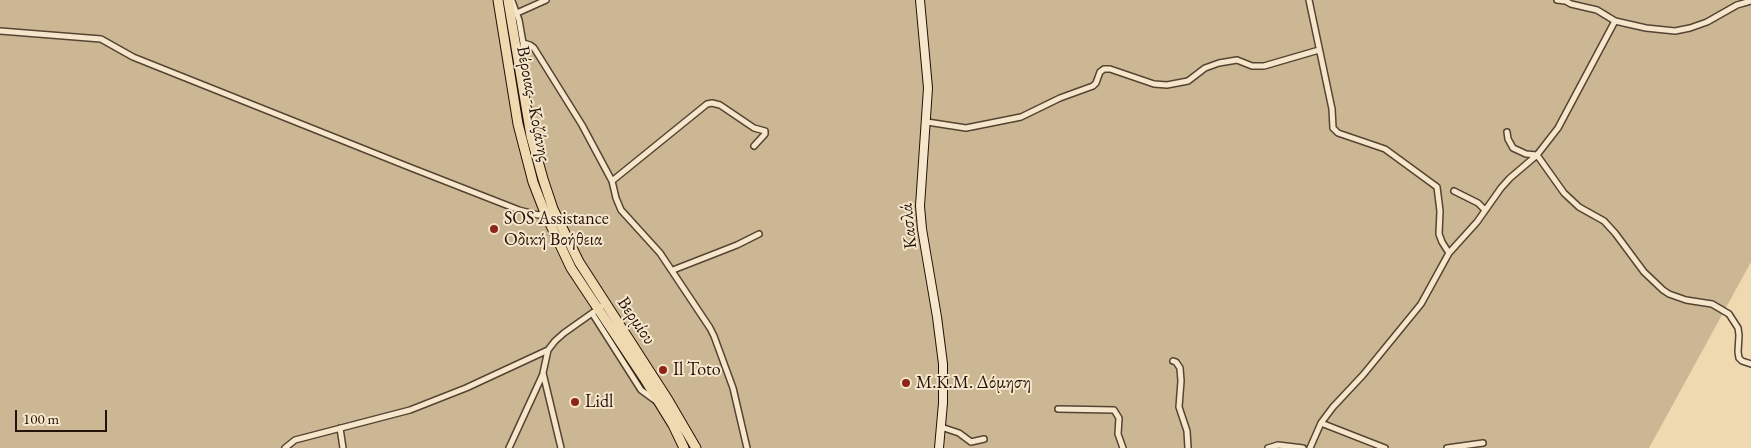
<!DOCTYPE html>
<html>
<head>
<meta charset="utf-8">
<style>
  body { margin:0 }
  #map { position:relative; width:1751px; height:448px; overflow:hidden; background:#efd9b1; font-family:"EB Garamond",serif }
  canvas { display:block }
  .scale { position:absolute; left:15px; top:410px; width:92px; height:22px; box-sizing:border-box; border:2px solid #231207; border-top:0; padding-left:6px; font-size:15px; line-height:18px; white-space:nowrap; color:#231207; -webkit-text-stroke:4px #f5e6cc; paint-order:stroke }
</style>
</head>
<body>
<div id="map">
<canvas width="1751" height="448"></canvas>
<div class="scale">100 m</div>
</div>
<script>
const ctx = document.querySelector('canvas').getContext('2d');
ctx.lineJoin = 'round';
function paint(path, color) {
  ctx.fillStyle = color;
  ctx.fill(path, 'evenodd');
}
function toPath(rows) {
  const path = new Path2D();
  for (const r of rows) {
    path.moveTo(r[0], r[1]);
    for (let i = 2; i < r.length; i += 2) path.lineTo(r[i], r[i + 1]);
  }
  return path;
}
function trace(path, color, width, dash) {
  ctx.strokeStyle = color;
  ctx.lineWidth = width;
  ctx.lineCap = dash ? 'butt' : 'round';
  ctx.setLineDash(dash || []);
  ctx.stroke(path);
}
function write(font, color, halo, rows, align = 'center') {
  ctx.font = font + ' "EB Garamond",serif';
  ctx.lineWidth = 4;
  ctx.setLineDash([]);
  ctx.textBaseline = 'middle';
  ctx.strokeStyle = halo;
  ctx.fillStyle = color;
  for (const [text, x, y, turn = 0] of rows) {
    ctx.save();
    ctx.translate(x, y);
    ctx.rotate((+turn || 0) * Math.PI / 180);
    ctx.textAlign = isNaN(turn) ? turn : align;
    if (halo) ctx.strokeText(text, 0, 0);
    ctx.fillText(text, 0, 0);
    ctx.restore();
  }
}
const green = toPath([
  [0,0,1751,0,1751,262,1649,448,0,448]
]);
const street = toPath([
  [1309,0,1332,109,1333,128,1338,133,1385,149,1437,187,1440,211,1439,234,1442,242,1449,253],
  [1557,0,1565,1],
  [1564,0,1571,4,1597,10,1615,21,1646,28,1675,31,1690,28,1707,22,1737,5,1751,1],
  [512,1,519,20,523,43,522,63],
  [517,13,546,0],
  [0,31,101,39,133,57,409,167,519,210,538,215,545,213],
  [523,43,530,45,534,48,582,125,612,181,616,198,621,210,660,253,710,328,714,336,733,388,747,448],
  [927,122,966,128,1021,117,1060,98,1093,86,1096,83,1100,72,1104,69,1110,69,1154,84,1167,85,1188,81,1205,68,1219,63,1237,60,1252,66,1264,66,1319,50],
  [1507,132,1508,139,1513,148,1526,154,1537,155,1564,193,1579,207,1604,221,1615,233,1644,272,1663,290,1669,294,1686,300,1712,304,1729,314,1738,328,1739,335,1738,352,1739,358,1742,361,1751,364],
  [612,181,707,104,712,103,720,105,754,128,765,131,765,134,754,146],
  [1454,191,1478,203,1485,210],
  [673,270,737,245,759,234],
  [592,313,641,390,656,401],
  [548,350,543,373,561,448],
  [1173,361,1176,362,1180,368,1181,381,1179,407,1187,431,1188,448],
  [1058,409,1114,410,1119,418,1118,434,1123,448],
  [1321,423,1385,448],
  [941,427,959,433,971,442,984,439],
  [340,428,343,448],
  [285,448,295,440,410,410,466,388,548,350,555,341,564,333,605,304],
  [509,448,543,374],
  [1268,448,1278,445,1303,448],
  [1310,448,1321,423,1333,407,1363,375,1421,304,1449,253,1477,222,1501,188,1510,178,1537,155,1558,128,1615,21],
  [1447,448,1483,443]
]);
const secondary = toPath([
  [920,0,928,88,920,206,922,229,937,317,943,364,943,403,939,448]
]);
const primary = toPath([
  [498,0,518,124,533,182,545,213,571,268,644,378,673,425,684,448],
  [508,0,531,136,543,179,553,209,579,262,668,400,696,448]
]);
const markers = [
  [494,229,5,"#8f2418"],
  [663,370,5,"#8f2418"],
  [906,383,5,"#8f2418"],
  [575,402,5,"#8f2418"]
];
const streetNames = [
  ["Βέροιας - Κοζάνης",533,104,79],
  ["Κασλά",909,226,-96],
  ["Βερμίου",636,321,56]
];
const poiNames = [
  ["SOS Assistance",504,219],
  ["Οδική Βοήθεια",504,240],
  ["Il Toto",673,370],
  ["Μ.Κ.Μ. Δόμηση",916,383],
  ["Lidl",585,402]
];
paint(green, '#ccb794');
trace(street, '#564432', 8);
trace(secondary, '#231207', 10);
trace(primary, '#231207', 11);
trace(street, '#f5e6cc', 5);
trace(secondary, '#f5e6cc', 8);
trace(primary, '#efd9b1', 9);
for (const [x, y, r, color] of markers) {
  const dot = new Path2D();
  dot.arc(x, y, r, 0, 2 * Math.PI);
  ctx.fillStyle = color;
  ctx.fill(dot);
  trace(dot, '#f5e6cc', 2);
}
write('18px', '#231207', '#f5e6cc', streetNames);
write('18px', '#231207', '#f5e6cc', poiNames, 'left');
</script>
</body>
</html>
